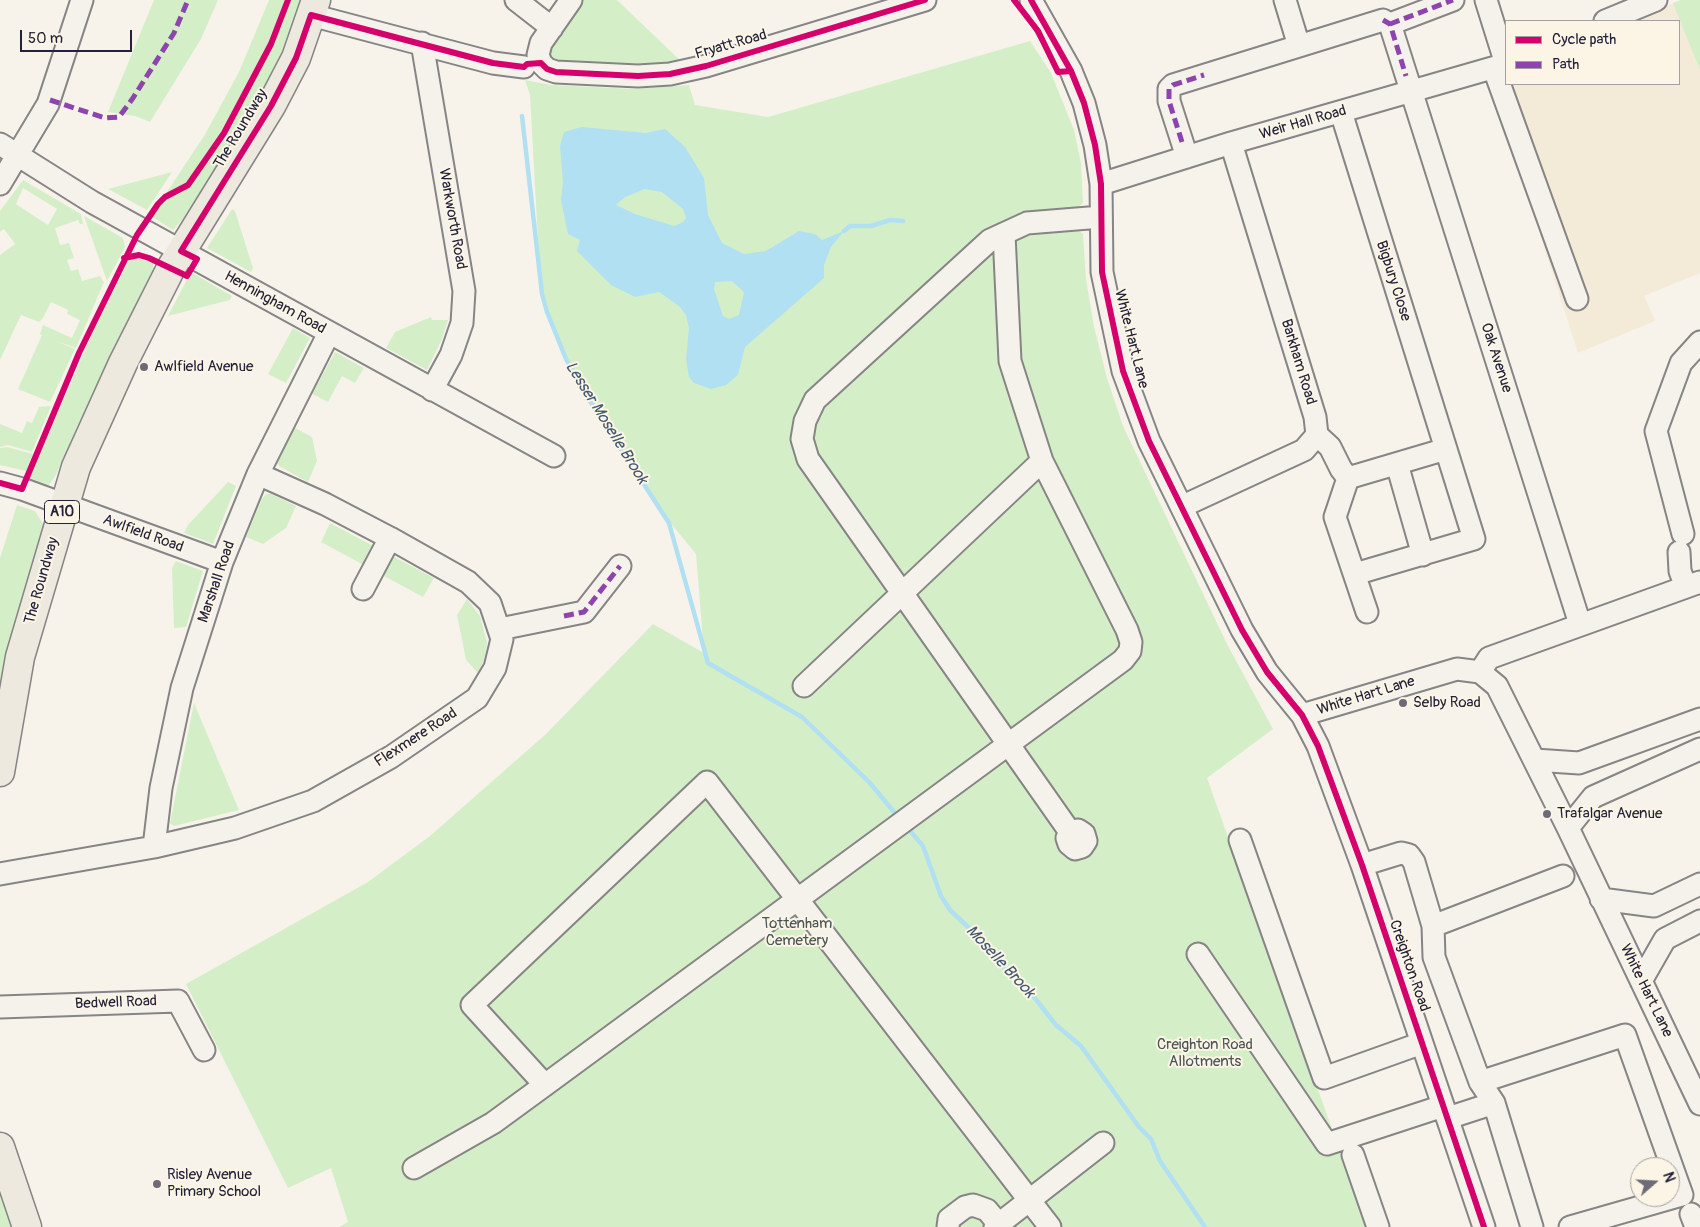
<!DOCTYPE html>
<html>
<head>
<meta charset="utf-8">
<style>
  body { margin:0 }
  #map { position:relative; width:1700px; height:1227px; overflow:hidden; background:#f7f3ea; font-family:Pangolin,sans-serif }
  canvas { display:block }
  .legend { position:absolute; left:1505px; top:20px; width:175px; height:65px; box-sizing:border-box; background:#fcf5e5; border:1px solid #a5a1a1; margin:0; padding:6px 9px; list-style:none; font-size:15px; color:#22223b }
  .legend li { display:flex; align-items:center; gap:10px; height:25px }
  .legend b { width:25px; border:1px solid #a5a1a1 }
  .north { position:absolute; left:1630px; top:1157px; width:50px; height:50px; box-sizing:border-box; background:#fcf5e5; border:1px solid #a5a1a1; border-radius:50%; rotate:71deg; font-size:14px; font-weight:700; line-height:20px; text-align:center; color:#22223b }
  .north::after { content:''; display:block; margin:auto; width:18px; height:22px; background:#6d6b78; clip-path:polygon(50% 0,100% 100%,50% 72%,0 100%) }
  .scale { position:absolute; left:20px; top:30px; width:112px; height:22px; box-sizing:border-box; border:2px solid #22223b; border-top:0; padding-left:6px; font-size:15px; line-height:18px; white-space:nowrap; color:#22223b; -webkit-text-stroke:4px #fcf5e5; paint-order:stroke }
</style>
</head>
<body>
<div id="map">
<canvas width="1700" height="1227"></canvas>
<ul class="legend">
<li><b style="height:6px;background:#d6006c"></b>Cycle path</li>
<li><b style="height:6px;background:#8e44ad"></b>Path</li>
</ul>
<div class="north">N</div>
<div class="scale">50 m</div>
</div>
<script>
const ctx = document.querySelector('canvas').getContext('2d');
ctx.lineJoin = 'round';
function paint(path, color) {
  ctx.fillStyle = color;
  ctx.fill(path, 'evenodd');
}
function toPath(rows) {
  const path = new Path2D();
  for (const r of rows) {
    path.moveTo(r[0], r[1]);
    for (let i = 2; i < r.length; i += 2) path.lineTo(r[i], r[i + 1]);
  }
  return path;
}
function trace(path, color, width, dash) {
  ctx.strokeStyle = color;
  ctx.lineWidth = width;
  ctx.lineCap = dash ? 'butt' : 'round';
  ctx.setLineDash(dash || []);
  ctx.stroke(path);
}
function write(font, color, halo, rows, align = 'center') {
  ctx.font = font + ' Pangolin,sans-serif';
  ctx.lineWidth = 4;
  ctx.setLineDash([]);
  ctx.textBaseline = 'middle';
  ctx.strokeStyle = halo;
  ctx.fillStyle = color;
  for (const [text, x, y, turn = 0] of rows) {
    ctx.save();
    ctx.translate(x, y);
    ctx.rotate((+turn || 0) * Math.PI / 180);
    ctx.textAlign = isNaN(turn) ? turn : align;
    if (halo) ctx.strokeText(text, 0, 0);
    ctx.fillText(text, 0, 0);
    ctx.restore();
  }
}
const built = toPath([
  [1681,0,1700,0,1700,273,1644,296,1655,321,1578,353,1490,77,1506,84,1679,84,1679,21,1629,21]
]);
const green = toPath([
  [154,0,218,0,201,39,150,122,135,116,108,112],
  [269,0,301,0,283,65,205,194,173,230,151,216,204,136,239,72],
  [582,0,617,0,684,64,638,69,556,65,549,59,548,48],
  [1681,0,1700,0,1700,70,1673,3],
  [1030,41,1051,73,1074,130,1081,163,1083,203,1077,208,1077,229,1083,234,1086,279,1094,327,1107,378,1123,426,1227,644,1273,729,1207,778,1367,1227,339,1227,348,1222,331,1168,288,1188,186,984,368,882,430,836,546,734,653,624,704,653,696,554,653,502,565,359,541,294,530,95,525,80,551,85,634,89,689,85,695,105,768,117],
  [172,172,147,210,108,189],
  [23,180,81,214,83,224,80,224,78,220,55,228,60,245,69,243,74,258,67,260,71,271,78,269,82,281,100,276,104,282,76,348,56,341,75,349,50,402,18,389,42,335,40,334,43,325,72,338,80,320,67,314,68,310,51,302,43,318,39,322,21,315,0,360,0,255,15,244,4,229,0,232,0,211],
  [23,188,57,209,48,225,16,204],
  [232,209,235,211,253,268,251,272,207,248],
  [84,216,123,238,125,247,107,281],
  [136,258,153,263,154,275,77,426,56,475,48,486,29,479,93,332,129,260],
  [191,272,232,296,230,300,168,316],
  [431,317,432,320,448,320,442,339,427,370,386,348,395,332],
  [293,328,310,338,286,383,268,374],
  [335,352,364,368,355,383,342,376,328,402,312,394],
  [51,406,32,452,8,445,0,447,0,424,22,433,27,421,32,423,39,407],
  [295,428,312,437,317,461,308,482,279,466,277,463],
  [7,447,33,454,26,471,0,465,0,448],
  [228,482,236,486,213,544,184,533,188,525],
  [266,494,271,494,296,506,286,528,263,544,246,537,262,499],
  [17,505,35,511,43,524,0,698,0,558],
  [330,523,434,578,423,597,321,542],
  [176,561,203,571,186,627,174,628,172,568],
  [467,599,480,616,487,643,484,660,478,673,466,660,457,615],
  [194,703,239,810,174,826,170,823],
  [0,1166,21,1227,0,1227]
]);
const water = toPath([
  [582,127,646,133,665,129,685,147,704,178,708,215,722,243,744,254,766,251,799,231,815,234,822,240,844,231,831,247,824,265,824,278,745,347,738,375,726,385,711,389,694,383,689,377,686,359,689,328,686,315,679,306,659,292,635,297,611,285,577,251,580,240,568,234,561,200,563,182,560,146,564,132],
  [645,189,662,192,683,209,686,218,683,222,674,226,635,214,616,205,625,197],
  [732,281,744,292,739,315,729,319,723,316,714,289,715,282]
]);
const stream = toPath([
  [522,116,542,294,547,312,566,359,586,395,669,523,708,663,802,717,870,783,899,818],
  [844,231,850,226,871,226,890,220,903,221],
  [906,826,923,846,941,896,950,910,986,944,1016,983,1034,997,1056,1025,1081,1046,1139,1127,1151,1139,1160,1161,1205,1227]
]);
const minor = toPath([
  [516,0,552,28],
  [571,0,541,43,538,55,541,63,547,69,556,72,638,76,670,74,706,66,925,0],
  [1031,0,1071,71,1084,103,1095,145,1101,184,1102,272,1123,371,1149,441,1242,630,1267,672,1302,715,1318,746,1362,865,1484,1227],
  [1285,0,1299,46],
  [1486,0,1506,64],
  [311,15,493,63,524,67],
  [1605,21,1656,0],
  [1390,24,1453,0],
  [422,43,464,291,462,323,451,355,432,390],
  [1494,69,1577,299],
  [1341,112,1474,539,1355,574],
  [0,144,92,202,554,456],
  [1187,157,1169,101,1169,89,1173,85,1383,20,1390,24,1580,624],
  [0,184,48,104,82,0],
  [1101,184,1231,143,1506,64],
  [1317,435,1330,447,1341,469,1348,478,1446,449],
  [1397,464,1423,555],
  [1348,478,1335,517,1367,612],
  [0,483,22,489,222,562],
  [1183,506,1304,450,1317,435,1315,417,1231,143],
  [1683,534,1656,431,1681,363,1700,342],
  [1679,552,1680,571,1686,587],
  [363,589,390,538],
  [500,629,584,612,620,566],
  [1480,672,1489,658,1700,582],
  [804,686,1042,461],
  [1302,715,1457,669,1480,672,1497,686,1568,828,1700,1104],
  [1535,760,1579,763,1700,719],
  [1568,828,1593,797,1700,749],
  [1070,832,1067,838,1069,844,1075,849,1082,847,1086,841,1084,834,1078,830,1070,832,808,459,802,439,805,421,815,400,990,240,1027,223,1101,217],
  [1240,840,1324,1078,1422,1043],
  [154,847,161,788,182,688,222,562,258,474,329,333],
  [1362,865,1401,853,1409,855,1414,862,1433,926,1434,957,1480,1082,1494,1103,1532,1227],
  [0,874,154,847,235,828,313,801,391,757,477,698,495,668,502,639,490,603,468,582,390,538,325,504,258,474],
  [1601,899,1654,906,1700,884],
  [1433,926,1563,876],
  [1198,954,1327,1144,1443,1106],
  [1641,981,1665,939,1700,921],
  [0,1007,178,1001,204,1050],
  [1480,1082,1625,1035,1682,1195,1570,1227],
  [545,1085,472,1005,707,782,1050,1227],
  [1448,1118,1494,1103],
  [1353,1155,1378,1227],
  [414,1168,493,1123,545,1085,1123,660,1130,651,1131,642,1127,630,1042,461,1010,361,1004,234],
  [1691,1214,1696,1227],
  [948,1227,949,1219,965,1207,973,1205,987,1210,1001,1227],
  [995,1227,1103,1143]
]);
const highway = toPath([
  [0,772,20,657,76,467,123,363,171,268,271,106,296,58,316,0],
  [0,1147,27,1227]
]);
const quiet = toPath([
  [1383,20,1390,24,1406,76],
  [1390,24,1453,0],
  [50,100,105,118,119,117,133,98,174,33,188,0],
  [1182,142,1169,101,1169,89,1173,85,1204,75],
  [564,616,584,612,620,566]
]);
const cycleway = toPath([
  [1014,0,1038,31,1058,72,1071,71],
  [1031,0,1071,71,1084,103,1095,145,1101,184,1102,272,1123,371,1149,441,1242,630,1267,672,1302,715,1318,746,1362,865,1484,1227],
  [124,258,139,255,149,258,187,276,197,259,181,251,271,106,296,58,311,15,493,63,524,67,527,64,541,63,547,69,556,72,638,76,670,74,706,66,925,0],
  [0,483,22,489,79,353,137,235,158,204,165,197,188,185,224,133,271,44,288,0]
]);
const markers = [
  [144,367,5,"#6d6b78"],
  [1403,703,5,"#6d6b78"],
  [1547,814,5,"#6d6b78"],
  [157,1184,5,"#6d6b78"]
];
const shields = [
  [62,512,35]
];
const shieldNames = [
  ["A10",62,512]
];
const streetNames = [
  ["Fryatt Road",731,45,-16],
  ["Weir Hall Road",1303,123,-16],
  ["The Roundway",241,129,-59],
  ["Warkworth Road",452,219,80],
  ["Bigbury Close",1393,281,72],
  ["Henningham Road",275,303,29],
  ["White Hart Lane",1131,339,76],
  ["Oak Avenue",1496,358,72],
  ["Barkham Road",1298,362,73],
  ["Awlfield Road",143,534,20],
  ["The Roundway",42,581,-74],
  ["Marshall Road",217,582,-71],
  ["White Hart Lane",1366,696,-17],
  ["Flexmere Road",416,738,-33],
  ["Creighton Road",1409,966,71],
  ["White Hart Lane",1646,991,64],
  ["Bedwell Road",116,1003,-2]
];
const poiNames = [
  ["Awlfield Avenue",154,367],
  ["Selby Road",1413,703],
  ["Trafalgar Avenue",1557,814],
  ["Risley Avenue",167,1175],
  ["Primary School",167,1192]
];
const parkNames = [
  ["Tottenham",797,924],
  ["Cemetery",797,941],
  ["Creighton Road",1205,1045],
  ["Allotments",1205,1062]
];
const waterNames = [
  ["Lesser Moselle Brook",606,423,58],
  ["Moselle Brook",1000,962,47]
];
paint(built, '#f3ead8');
paint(green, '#d4efc8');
paint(water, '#b0e0f1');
trace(stream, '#b0e0f1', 4.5);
trace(minor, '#868485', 25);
trace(highway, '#868485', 31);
trace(minor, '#f5f2ec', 21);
trace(highway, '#eee9df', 28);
trace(quiet, '#8e44ad', 5, [10, 5]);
trace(cycleway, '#d6006c', 6);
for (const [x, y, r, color] of markers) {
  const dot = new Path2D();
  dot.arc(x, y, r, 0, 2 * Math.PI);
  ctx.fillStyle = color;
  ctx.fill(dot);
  trace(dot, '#fcf5e5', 2);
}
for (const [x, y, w] of shields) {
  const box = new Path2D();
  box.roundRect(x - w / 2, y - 11.5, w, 23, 4);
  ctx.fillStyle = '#fcf5e5';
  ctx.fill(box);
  trace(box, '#22223b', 1);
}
write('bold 14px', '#22223b', null, shieldNames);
write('15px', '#22223b', '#fcf5e5', streetNames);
write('15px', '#22223b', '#fcf5e5', poiNames, 'left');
write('15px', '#475458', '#fcf5e5', parkNames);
write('italic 16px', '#445972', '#fcf5e5', waterNames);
</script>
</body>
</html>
